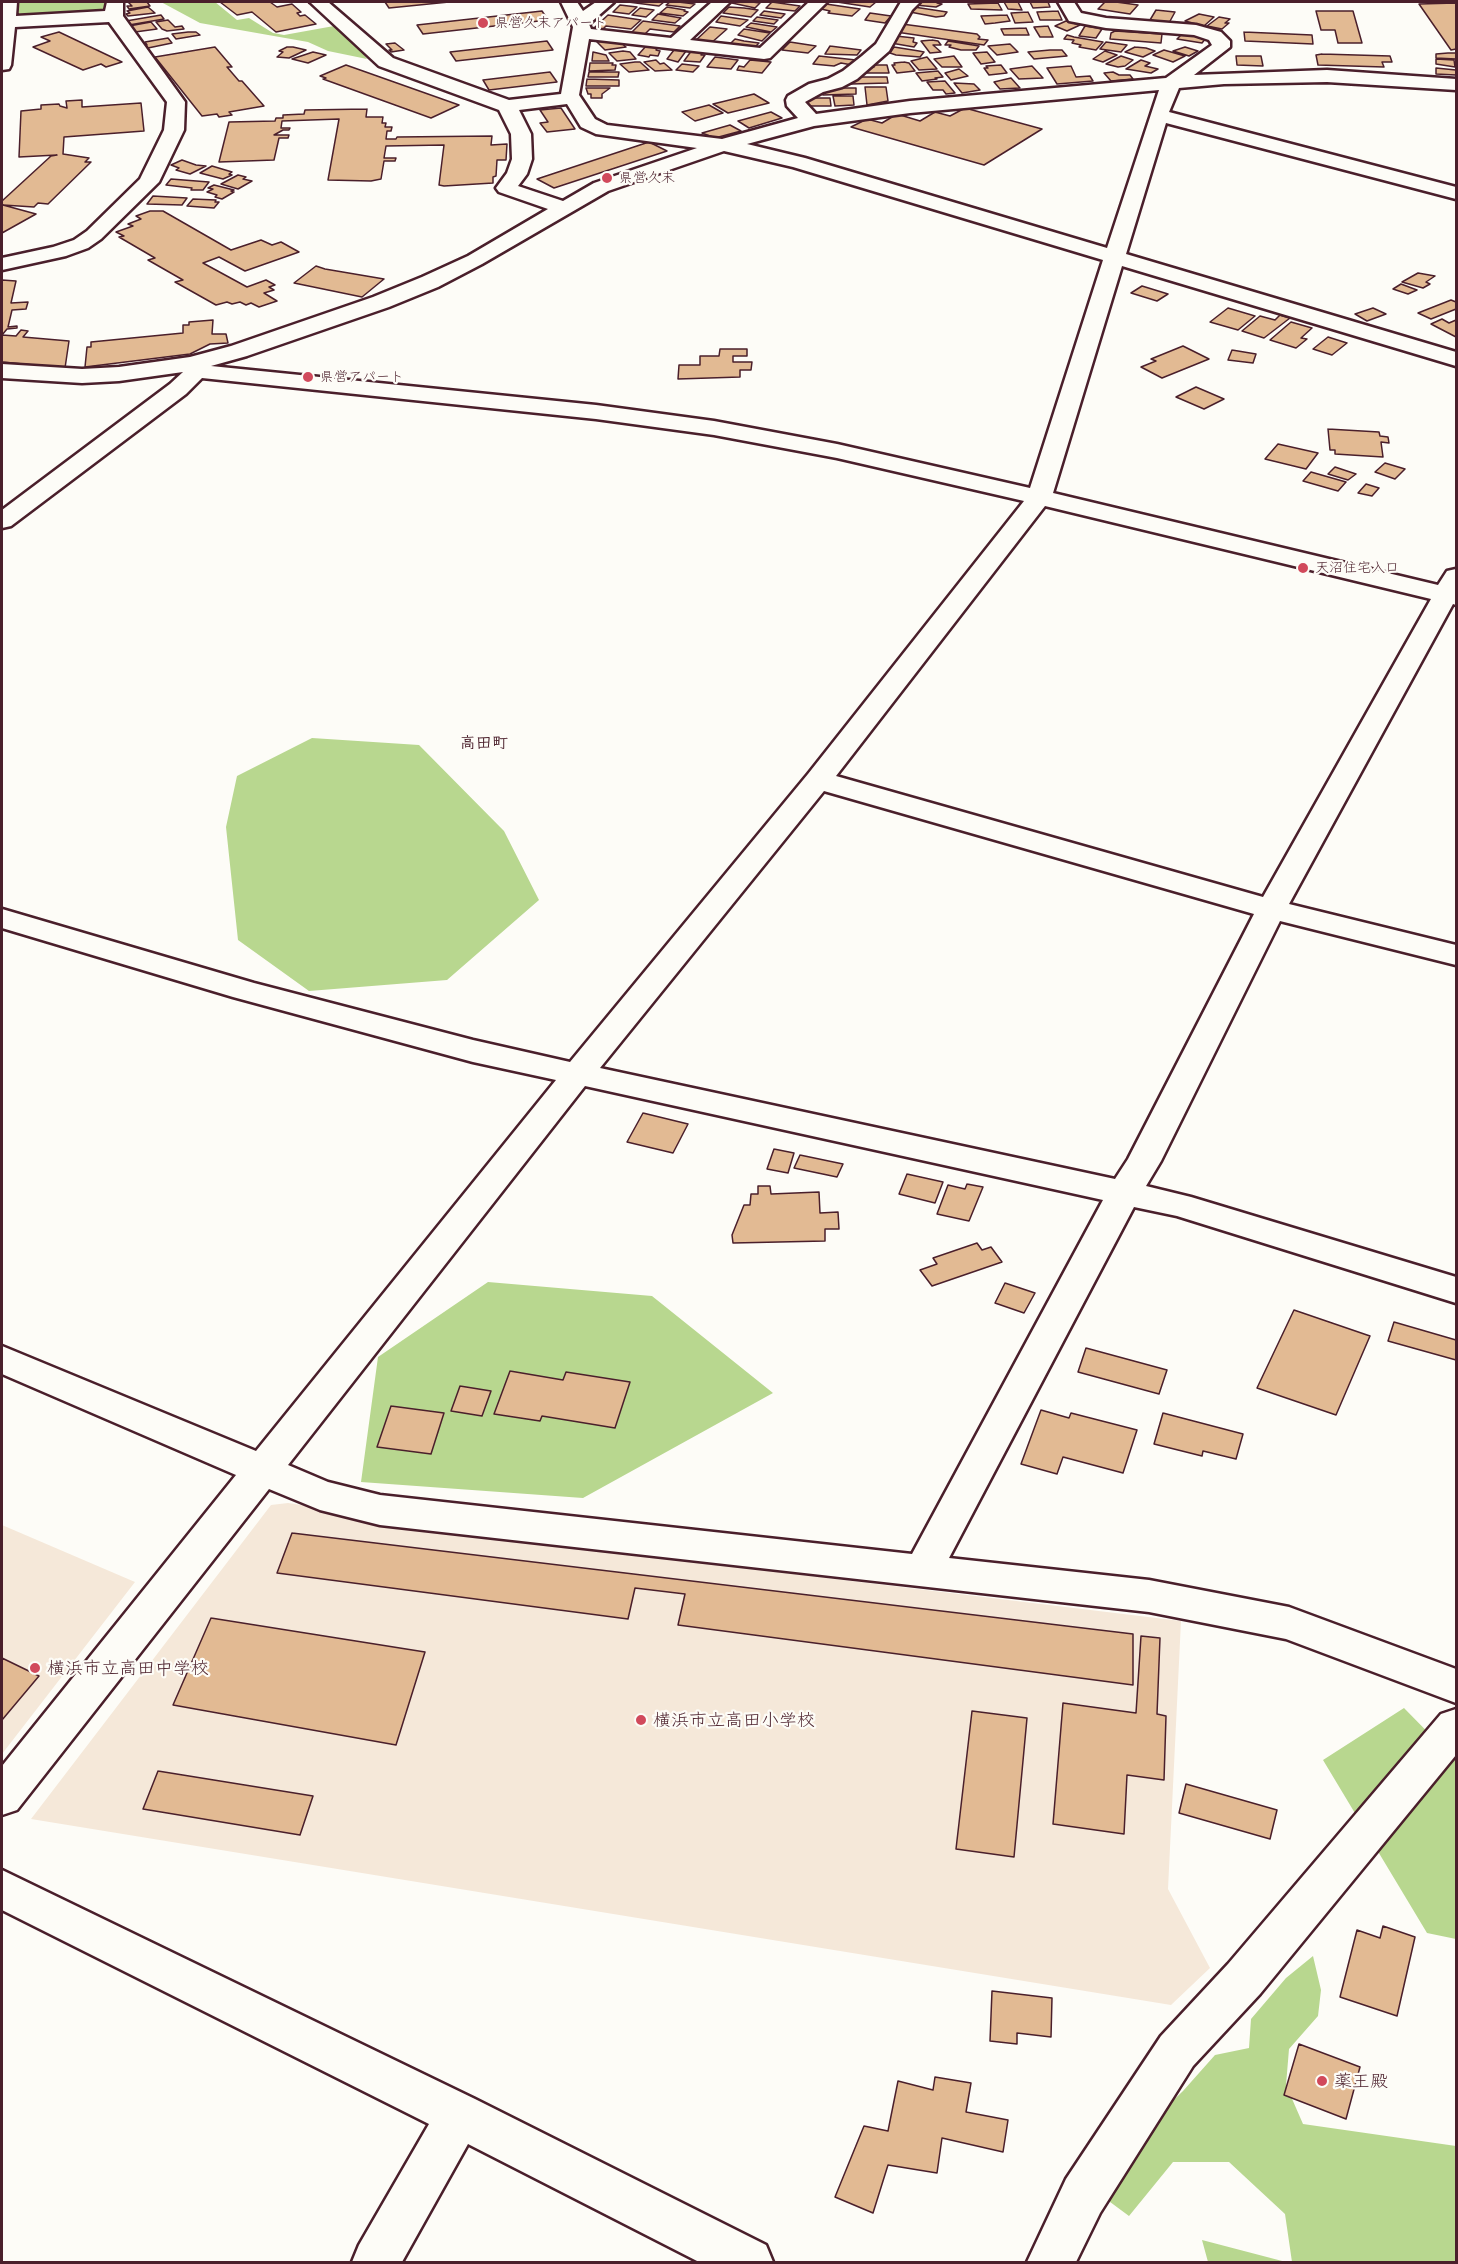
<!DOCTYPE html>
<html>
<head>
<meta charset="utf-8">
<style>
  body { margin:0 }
  #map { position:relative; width:1458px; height:2264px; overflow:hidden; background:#fdfcf7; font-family:Mali,sans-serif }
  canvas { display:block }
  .frame { position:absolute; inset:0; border:3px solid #4a1f2b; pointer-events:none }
</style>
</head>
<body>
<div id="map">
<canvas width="1458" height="2264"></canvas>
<div class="frame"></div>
</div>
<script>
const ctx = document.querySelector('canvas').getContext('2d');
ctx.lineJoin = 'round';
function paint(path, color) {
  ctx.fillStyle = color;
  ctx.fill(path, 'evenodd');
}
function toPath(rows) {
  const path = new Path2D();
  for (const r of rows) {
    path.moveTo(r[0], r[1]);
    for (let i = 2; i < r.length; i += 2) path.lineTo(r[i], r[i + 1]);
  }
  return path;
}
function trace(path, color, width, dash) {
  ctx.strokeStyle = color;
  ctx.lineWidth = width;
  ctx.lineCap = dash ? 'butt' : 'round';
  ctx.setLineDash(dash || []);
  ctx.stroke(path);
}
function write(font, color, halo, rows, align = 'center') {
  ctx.font = font + ' Mali,"Klee One",sans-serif';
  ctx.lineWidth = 4.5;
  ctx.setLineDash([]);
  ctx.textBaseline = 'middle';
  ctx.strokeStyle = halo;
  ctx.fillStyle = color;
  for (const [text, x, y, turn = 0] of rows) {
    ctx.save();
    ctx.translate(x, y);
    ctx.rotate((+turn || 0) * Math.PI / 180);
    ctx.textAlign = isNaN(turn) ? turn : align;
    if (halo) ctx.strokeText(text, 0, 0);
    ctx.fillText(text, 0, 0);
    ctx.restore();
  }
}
const built = toPath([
  [288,1503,580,1548,1181,1621,1168,1889,1210,1968,1171,2005,31,1819,271,1505],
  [2,1525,135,1582,2,1754]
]);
const green = toPath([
  [16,2,110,2,109,10,103,13,32,18,15,16],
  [161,2,215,2,237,20,249,18,273,33,284,35,334,26,353,40,367,59,328,51,308,42,200,23],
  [312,738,419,745,504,831,539,900,447,980,309,991,238,940,226,827,237,776],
  [488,1282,652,1296,773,1393,583,1498,361,1482,378,1357],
  [1404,1708,1456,1761,1456,1939,1427,1933,1323,1760],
  [1313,1956,1321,1990,1318,2016,1289,2049,1286,2085,1303,2124,1456,2146,1456,2262,1292,2262,1285,2214,1229,2162,1173,2162,1129,2216,1106,2199,1151,2122,1183,2091,1215,2055,1249,2048,1251,2019,1286,1978],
  [1202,2240,1286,2262,1208,2262]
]);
const building = toPath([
  [128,2,147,2,150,6,129,9,127,6,132,6,128,2],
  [220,2,270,2,277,7,292,4,301,12,297,13,300,16,305,15,316,24,276,32,252,12,237,15,220,2],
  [385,2,449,2,389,8,385,2],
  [628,2,664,2,659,6,628,2],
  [670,2,678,2,695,4,690,8,666,5,670,2],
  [734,2,752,2,760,3,755,8,732,3,734,2],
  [772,2,800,6,795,11,766,8,772,2],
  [837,2,876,2,870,7,837,2],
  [918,2,939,2,937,3,942,4,936,7,915,5,918,2],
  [1004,2,1018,2,1022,10,1008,9,1004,2],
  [1030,2,1048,2,1050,7,1033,8,1030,2],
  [1105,2,1116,2,1138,5,1130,14,1098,9,1105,2],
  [998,3,1002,10,971,9,968,4,998,3],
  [1456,3,1456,49,1451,50,1419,4,1456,3],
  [826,4,860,9,852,16,828,13,830,11,821,9,826,4],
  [620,5,637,7,629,14,613,12,620,5],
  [148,7,155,13,128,16,126,14,130,13,127,11,148,7],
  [667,7,685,10,684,11,688,12,683,16,660,13,667,7],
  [729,7,744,8,758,10,751,17,723,13,729,7],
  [914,7,947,12,944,16,936,17,910,12,914,7],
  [640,8,654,10,646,17,632,15,640,8],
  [1156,10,1175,12,1169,23,1150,20,1156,10],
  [542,11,548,20,423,34,417,25,542,11],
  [764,11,785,14,781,18,760,15,764,11],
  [1058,11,1062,20,1040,20,1037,12,1058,11],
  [1316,11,1353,11,1362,43,1338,43,1335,30,1321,30,1316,11],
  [1028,12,1033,22,1015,23,1011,13,1028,12],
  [870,13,891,16,885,23,865,20,870,13],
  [658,14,681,18,675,23,652,20,658,14],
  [1199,14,1214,17,1204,26,1185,21,1199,14],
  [161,15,164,19,129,25,126,21,161,15],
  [608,15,641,20,631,29,606,26,603,29,594,28,608,15],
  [1007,15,1010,21,995,23,985,24,981,16,1007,15],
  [721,16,748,20,740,26,716,22,721,16],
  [757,17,778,20,774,24,753,21,757,17],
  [1219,17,1230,19,1225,23,1229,23,1222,29,1207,26,1219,17],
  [168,20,175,27,182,26,184,29,167,31,162,29,156,22,168,20],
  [643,21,680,26,674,32,650,29,644,35,630,34,643,21],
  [1066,21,1080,25,1067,31,1055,26,1066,21],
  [151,22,157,29,135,32,129,26,151,22],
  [751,23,777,27,771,32,746,27,751,23],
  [902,24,977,34,980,37,978,39,988,40,984,45,896,32,902,24],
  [1048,26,1053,37,1040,37,1034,27,1048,26],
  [1085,26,1098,28,1102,29,1096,38,1079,36,1085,26],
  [710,27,727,29,710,44,694,42,710,27],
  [1026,28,1029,35,1004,35,1001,29,1026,28],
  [744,29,770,33,762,41,738,35,744,29],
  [1115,31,1162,34,1161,43,1110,39,1111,33,1115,31],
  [59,32,122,62,106,67,101,64,83,70,33,47,50,41,41,37,59,32],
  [188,32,196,32,200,35,176,39,172,34,188,32],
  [1244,32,1312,35,1313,44,1245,41,1244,32],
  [1182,34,1206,38,1202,43,1177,39,1182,34],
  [1067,35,1074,37,1103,42,1096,50,1079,47,1081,45,1072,43,1074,40,1064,39,1067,35],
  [896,36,914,38,913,42,917,43,914,47,891,43,896,36],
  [168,38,172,43,148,48,145,45,147,45,145,42,168,38],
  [735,39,744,41,759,43,755,47,727,47,735,39],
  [609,40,611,42,619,41,626,47,605,50,597,42,609,40],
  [932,40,938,41,941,45,933,45,941,52,930,53,921,41,932,40],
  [547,41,553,50,456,61,450,52,547,41],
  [948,41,979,46,976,50,961,50,949,47,951,45,945,45,948,41],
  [790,42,816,46,808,53,782,50,790,42],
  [1106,42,1127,45,1121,52,1100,49,1106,42],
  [395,43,404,50,391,52,389,50,392,50,386,44,395,43],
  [1010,44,1018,52,997,55,988,46,1010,44],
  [647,45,659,46,656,50,660,51,658,56,650,55,649,57,638,55,647,45],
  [830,46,861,50,857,55,825,54,830,46],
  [215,47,232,67,227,67,239,81,242,81,264,106,229,112,232,115,219,117,217,114,202,116,155,57,215,47],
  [287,47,293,47,306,50,289,58,277,57,283,52,279,51,287,47],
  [894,47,919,51,924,52,920,57,896,55,890,53,894,47],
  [1135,47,1146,48,1155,51,1143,57,1125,52,1135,47],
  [1185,47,1198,51,1189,56,1173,51,1185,47],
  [674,50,686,51,678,62,667,59,674,50],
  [692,50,703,52,701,55,705,55,700,62,684,61,692,50],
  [1050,50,1062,50,1067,56,1034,59,1028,52,1050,50],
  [1164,50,1185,56,1173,62,1153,55,1164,50],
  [623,51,630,52,636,59,617,61,609,53,623,51],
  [1105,51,1117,55,1103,62,1093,59,1105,51],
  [313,52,326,55,308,63,292,59,313,52],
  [593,52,606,55,609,61,592,61,593,52],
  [987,52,995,62,981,64,973,53,987,52],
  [1448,53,1456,53,1456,59,1436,58,1436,54,1448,53],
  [1322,54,1390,56,1392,62,1382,62,1384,67,1318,65,1316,55,1322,54],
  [819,56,856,60,852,65,841,63,834,66,813,64,819,56],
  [954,56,962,67,942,67,934,59,954,56],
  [1121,56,1133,60,1125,66,1118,67,1106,64,1121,56],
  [1236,56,1261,56,1263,66,1237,65,1236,56],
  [715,57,738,60,731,69,707,67,715,57],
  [927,57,937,69,919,70,911,61,927,57],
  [1436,59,1454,60,1455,67,1436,64,1436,59],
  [656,60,660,64,664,63,672,70,655,71,644,62,656,60],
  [750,60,771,62,762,73,737,70,739,66,744,67,750,60],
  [1141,60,1150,63,1145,66,1158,69,1151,73,1126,69,1141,60],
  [635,62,640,62,649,70,629,72,620,64,635,62],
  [904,62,909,63,915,71,897,73,892,65,895,65,894,63,904,62],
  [590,63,613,63,612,65,616,65,615,70,589,71,590,63],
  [682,64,699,66,693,72,676,70,682,64],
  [346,65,459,105,431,118,323,79,326,78,320,76,346,65],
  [873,65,887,65,889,73,865,73,865,70,874,67,873,65],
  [1001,65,1007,73,989,75,984,68,988,68,986,66,1001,65],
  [1032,66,1043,78,1019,79,1010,69,1032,66],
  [1071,66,1076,77,1090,76,1093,81,1057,84,1047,68,1071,66],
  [1436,68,1456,70,1456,75,1436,74,1436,68],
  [959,69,968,76,951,80,945,73,959,69],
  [938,71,943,77,935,78,937,79,922,81,916,73,938,71],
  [550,72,557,82,489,90,483,80,550,72],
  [589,72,619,72,618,77,588,77,589,72],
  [1113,72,1119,75,1130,75,1133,79,1111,81,1104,73,1113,72],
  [855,77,887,77,888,83,851,84,850,80,855,77],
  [1011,78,1020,88,1000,89,994,82,1011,78],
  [587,79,619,80,619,86,586,86,587,79],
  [945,81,955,93,946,94,943,90,933,90,927,82,945,81],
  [954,83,974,84,980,90,962,93,954,83],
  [865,87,886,87,888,101,867,105,865,87],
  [586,88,610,88,602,94,602,98,591,98,591,94,588,94,586,88],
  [831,88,856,88,856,94,823,95,822,90,831,90,831,88],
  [754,94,769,103,728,113,713,104,754,94],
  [833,96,853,96,854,105,835,106,833,96],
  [807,98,830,98,831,106,804,106,803,100,807,98],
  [82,100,82,107,141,103,144,131,64,137,63,154,89,158,85,162,91,162,48,204,38,203,34,207,3,205,36,214,2,233,2,201,51,156,57,155,19,157,21,111,41,109,41,105,59,104,60,106,67,108,66,101,82,100],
  [709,105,723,113,695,121,682,112,709,105],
  [561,108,575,129,547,132,540,123,548,122,540,110,561,108],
  [965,108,1042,129,984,165,851,127,867,119,882,123,897,114,920,121,935,112,950,116,965,108],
  [367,109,366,117,383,117,382,123,386,123,385,127,392,127,391,131,387,131,386,139,396,139,397,137,492,136,491,145,507,144,506,160,497,160,496,176,493,177,493,183,444,186,439,185,444,145,386,146,384,158,396,158,395,161,384,161,381,179,371,181,328,180,339,119,282,121,281,128,290,128,289,130,283,130,274,135,289,135,288,138,279,138,274,160,219,162,229,122,275,121,276,118,283,118,283,115,304,114,305,110,367,109],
  [771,112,782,118,749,128,738,121,771,112],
  [730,125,741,131,715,138,702,133,730,125],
  [649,142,667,151,554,188,537,179,649,142],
  [182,160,196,165,206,166,190,174,176,170,179,168,171,165,182,160],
  [212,166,232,172,229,174,232,175,223,179,200,173,212,166],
  [238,175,246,177,243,179,252,181,238,189,221,184,238,175],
  [171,179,209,182,203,190,191,190,192,188,166,185,171,179],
  [214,185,234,190,231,191,234,192,222,199,215,197,217,195,207,192,213,189,208,188,214,185],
  [153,196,187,198,182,205,147,204,153,196],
  [193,199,216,200,215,202,219,202,214,208,187,206,193,199],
  [150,211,163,211,231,250,261,240,272,245,281,242,299,252,245,271,219,257,203,263,247,287,266,280,275,285,269,287,274,290,264,293,277,301,259,307,251,303,246,305,240,302,232,304,227,302,216,305,175,282,183,280,148,260,155,258,119,237,124,236,116,232,133,226,128,224,141,219,136,216,150,211],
  [316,266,325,269,384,279,362,297,294,283,316,266],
  [1418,273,1435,276,1426,282,1430,284,1423,288,1402,282,1418,273],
  [2,280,16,281,11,303,28,302,26,309,12,310,8,327,17,326,17,328,7,329,2,335,16,336,21,330,28,331,23,337,69,341,65,368,2,362,2,280],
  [1401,284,1417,290,1408,294,1393,289,1401,284],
  [1142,286,1168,294,1157,301,1131,293,1142,286],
  [1451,300,1456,302,1456,309,1431,319,1418,313,1451,300],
  [1228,308,1255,316,1238,330,1210,322,1228,308],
  [1373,308,1386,314,1367,321,1355,314,1373,308],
  [1280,315,1290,318,1264,338,1242,331,1260,316,1275,320,1280,315],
  [1442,319,1449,323,1456,320,1456,337,1431,324,1442,319],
  [213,320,212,334,226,334,228,343,210,344,190,354,85,367,87,347,91,347,91,342,183,333,183,325,189,325,189,322,213,320],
  [1291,322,1312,328,1301,338,1307,339,1296,348,1270,340,1291,322],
  [1328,337,1347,343,1332,355,1313,349,1328,337],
  [1183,346,1209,359,1162,378,1141,367,1156,361,1151,359,1183,346],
  [720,349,747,349,747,356,733,356,733,362,752,362,751,370,740,370,740,377,678,379,679,365,700,365,700,356,719,356,720,349],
  [1232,350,1256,354,1253,363,1228,360,1232,350],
  [1196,387,1224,399,1204,409,1176,397,1196,387],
  [1328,429,1379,432,1380,436,1388,437,1389,443,1381,442,1383,457,1335,454,1335,450,1330,450,1328,429],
  [1278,444,1318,453,1306,469,1265,459,1278,444],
  [1385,463,1405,469,1395,479,1375,472,1385,463],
  [1335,467,1356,474,1348,480,1328,474,1335,467],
  [1311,472,1346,482,1338,491,1303,481,1311,472],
  [1366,484,1379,488,1372,496,1358,493,1366,484],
  [643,1113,688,1124,673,1153,627,1142,643,1113],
  [774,1149,794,1153,788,1173,767,1169,774,1149],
  [800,1155,843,1164,837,1177,794,1168,800,1155],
  [907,1174,943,1182,935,1203,899,1194,907,1174],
  [967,1184,983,1187,969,1221,937,1214,948,1185,965,1189,967,1184],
  [758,1186,770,1186,771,1194,819,1192,820,1213,838,1212,839,1229,825,1229,825,1241,733,1243,732,1235,744,1205,750,1205,751,1194,758,1194,758,1186],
  [977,1243,982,1250,991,1247,1002,1262,932,1286,920,1270,937,1264,933,1258,977,1243],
  [1005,1283,1035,1293,1024,1313,995,1303,1005,1283],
  [1294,1310,1370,1336,1336,1415,1257,1388,1294,1310],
  [1394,1322,1456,1340,1456,1360,1388,1341,1394,1322],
  [1086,1348,1167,1370,1159,1394,1078,1372,1086,1348],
  [510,1371,563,1380,566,1372,630,1382,615,1428,542,1416,540,1421,494,1414,510,1371],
  [460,1386,491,1391,482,1416,451,1411,460,1386],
  [391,1406,444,1413,431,1454,377,1447,391,1406],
  [1041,1410,1069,1418,1071,1413,1137,1430,1123,1473,1063,1457,1057,1474,1021,1464,1041,1410],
  [1163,1413,1243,1434,1236,1459,1203,1451,1202,1456,1154,1444,1163,1413],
  [292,1533,1133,1634,1133,1685,678,1625,685,1594,635,1588,628,1619,277,1573,292,1533],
  [211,1618,425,1652,396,1745,173,1705,211,1618],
  [1141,1636,1160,1638,1157,1714,1166,1716,1164,1780,1127,1775,1124,1834,1053,1824,1063,1703,1136,1713,1141,1636],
  [2,1658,39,1676,2,1720,2,1658],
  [972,1711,1027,1718,1014,1857,956,1849,972,1711],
  [158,1771,313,1796,300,1835,143,1809,158,1771],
  [1186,1784,1277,1810,1270,1839,1179,1813,1186,1784],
  [1383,1926,1415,1937,1397,2016,1340,1997,1357,1930,1380,1938,1383,1926],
  [992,1991,1052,1998,1051,2037,1017,2033,1017,2044,990,2041,992,1991],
  [1299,2044,1360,2067,1346,2119,1284,2095,1299,2044],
  [935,2077,971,2083,966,2112,1008,2120,1003,2152,942,2138,937,2173,888,2165,873,2213,835,2197,864,2126,888,2131,898,2081,933,2090,935,2077]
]);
const minor = toPath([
  [2,2,17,2,16,16,105,11,107,2,123,2,123,16,185,102,184,130,159,182,101,239,88,248,66,256,2,270,2,258,53,247,74,240,87,231,140,179,164,130,167,102,109,22,15,27,11,65,9,69,2,70,2,2],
  [310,2,328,2,393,58,509,100,561,94,573,27,561,2,577,2,583,11,596,2,614,2,589,24,591,29,671,38,712,2,730,2,690,40,760,48,809,2,827,2,770,58,764,59,589,39,579,95,595,119,607,125,722,139,798,118,787,106,786,100,788,96,809,84,828,79,843,71,862,56,876,44,901,2,920,2,912,10,889,51,857,79,842,87,823,92,805,102,816,114,910,101,1166,78,1212,45,1209,40,1194,35,1106,28,1069,21,1058,2,1074,2,1081,13,1106,18,1196,25,1221,32,1230,41,1230,47,1194,75,1327,70,1456,79,1456,90,1327,82,1224,84,1179,88,1169,112,1456,187,1456,199,1166,123,1126,254,1456,352,1456,366,1122,266,1053,493,1438,585,1447,571,1456,569,1456,605,1453,604,1289,904,1456,945,1456,965,1280,921,1161,1161,1146,1186,1191,1197,1456,1277,1456,1303,1177,1216,1134,1207,949,1558,1149,1580,1289,1607,1456,1669,1456,1703,1286,1639,1149,1612,380,1525,320,1510,269,1489,17,1810,2,1815,2,1766,236,1475,2,1374,2,1346,256,1451,556,1080,473,1062,233,997,2,928,2,909,254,983,473,1040,570,1062,808,774,1024,501,837,458,714,435,596,419,202,378,186,394,11,526,2,528,2,510,170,384,183,372,119,381,82,383,2,378,2,364,82,369,119,367,190,357,231,346,373,297,422,277,468,256,548,209,499,192,496,188,507,173,512,159,511,134,499,110,379,66,310,2],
  [1159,90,1107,248,805,158,747,144,814,126,910,113,1159,90],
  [567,104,581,127,596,134,697,148,594,183,563,201,518,186,527,174,532,159,531,134,519,110,567,104],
  [724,151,793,167,1103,260,1030,488,837,444,714,421,596,405,211,366,247,356,389,307,438,287,482,264,608,191,724,151],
  [1045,506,1431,599,1263,897,836,776,1045,506],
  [824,791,1254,914,1128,1159,1115,1179,600,1068,824,791],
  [585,1086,1103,1200,912,1554,380,1495,328,1482,288,1465,585,1086],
  [1456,1709,1456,1755,1260,1994,1193,2066,1100,2213,1076,2262,1027,2262,1066,2179,1161,2036,1228,1964,1441,1714,1456,1709],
  [2,1870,475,2099,766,2245,773,2262,699,2262,468,2144,402,2262,352,2262,359,2245,429,2124,2,1910,2,1870]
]);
const markers = [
  [483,23,6,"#d1495b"],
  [607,178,6,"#d1495b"],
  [308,377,6,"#d1495b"],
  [1303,568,6,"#d1495b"],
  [35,1668,6,"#d1495b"],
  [641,1720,6,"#d1495b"],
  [1322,2081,6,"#d1495b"]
];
const farPoinames = [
  ["県営久末アパート",495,23],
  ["県営久末",619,178],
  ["県営アパート",320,377],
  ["天沼住宅入口",1315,568]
];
const neighbourhoodNames = [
  ["高田町",484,743]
];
const nearPoinames = [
  ["横浜市立高田中学校",47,1668],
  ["横浜市立高田小学校",653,1720],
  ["薬王殿",1334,2081]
];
paint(built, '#f5e8d9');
paint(green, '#b8d78f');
paint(building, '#e2ba93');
trace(building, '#4a1f2b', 1.5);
trace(minor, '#4a1f2b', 5);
paint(minor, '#fdfcf7');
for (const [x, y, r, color] of markers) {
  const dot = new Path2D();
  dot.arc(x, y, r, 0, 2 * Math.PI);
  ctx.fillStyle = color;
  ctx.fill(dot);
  trace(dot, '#fdfcf7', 2);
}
write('14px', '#4a1f2b', '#fdfcf7', farPoinames, 'left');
write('bold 16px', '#4a1f2b', '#fdfcf7', neighbourhoodNames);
write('18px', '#4a1f2b', '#fdfcf7', nearPoinames, 'left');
</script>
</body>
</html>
